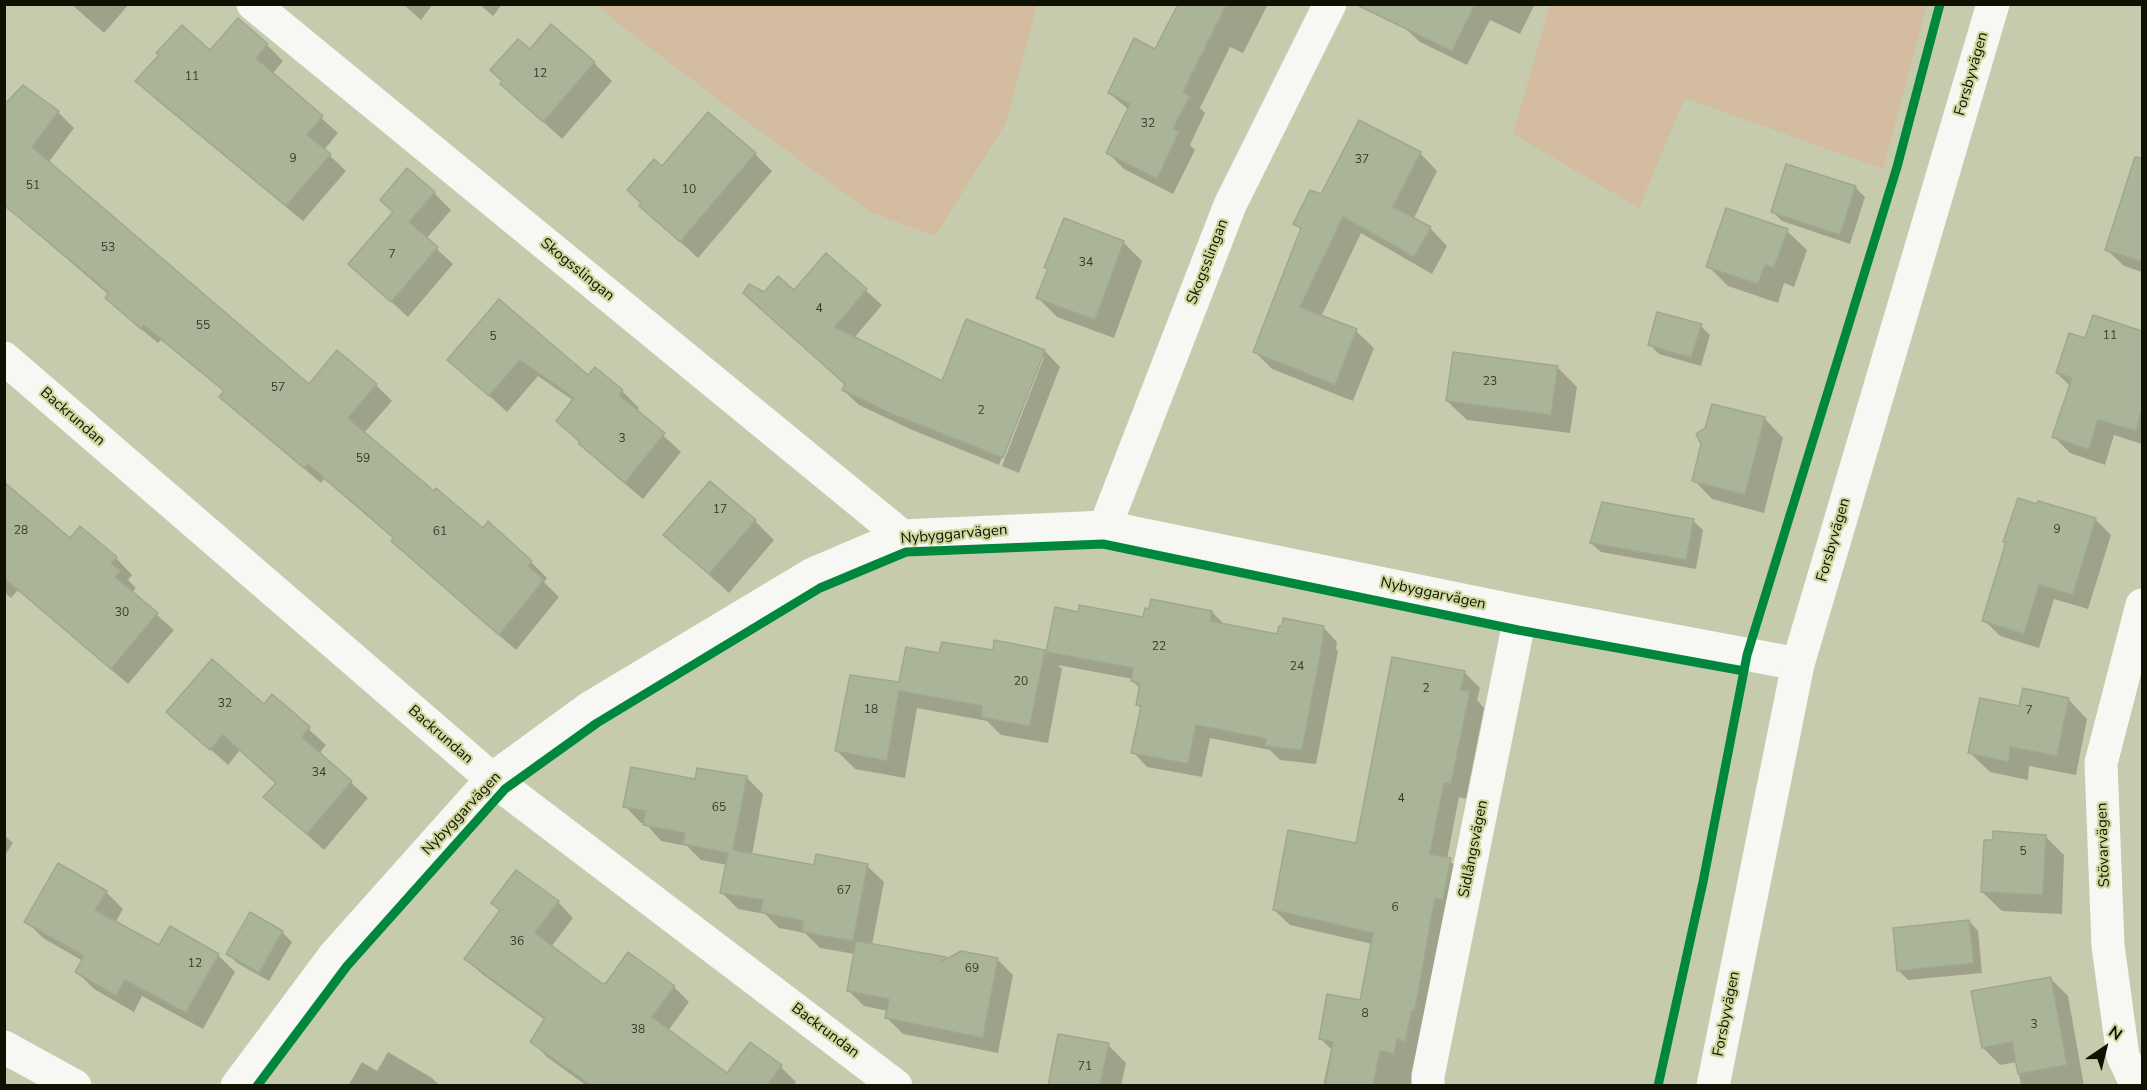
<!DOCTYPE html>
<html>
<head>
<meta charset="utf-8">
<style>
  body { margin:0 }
  #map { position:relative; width:2147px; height:1090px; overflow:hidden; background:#c7cbad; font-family:"Nunito Sans",sans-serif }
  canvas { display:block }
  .frame { position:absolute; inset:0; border:6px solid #101201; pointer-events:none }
  .north { position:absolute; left:2075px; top:1018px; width:60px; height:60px; -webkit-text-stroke:4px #d0d8a0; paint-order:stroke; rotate:35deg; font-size:16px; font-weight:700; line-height:24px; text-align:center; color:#101201 }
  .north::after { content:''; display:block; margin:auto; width:21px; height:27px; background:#101201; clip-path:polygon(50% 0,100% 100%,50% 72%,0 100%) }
</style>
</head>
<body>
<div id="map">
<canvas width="2147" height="1090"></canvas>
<div class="frame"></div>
<div class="north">N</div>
</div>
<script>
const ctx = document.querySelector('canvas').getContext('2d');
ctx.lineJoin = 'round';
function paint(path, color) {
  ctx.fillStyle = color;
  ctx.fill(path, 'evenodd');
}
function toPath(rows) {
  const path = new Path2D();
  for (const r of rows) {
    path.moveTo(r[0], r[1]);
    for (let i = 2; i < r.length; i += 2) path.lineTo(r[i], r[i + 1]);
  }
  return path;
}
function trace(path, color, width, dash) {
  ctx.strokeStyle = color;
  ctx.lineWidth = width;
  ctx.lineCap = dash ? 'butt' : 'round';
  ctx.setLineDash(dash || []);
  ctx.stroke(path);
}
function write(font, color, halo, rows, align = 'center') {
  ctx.font = font + ' "Nunito Sans",sans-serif';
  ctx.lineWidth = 4.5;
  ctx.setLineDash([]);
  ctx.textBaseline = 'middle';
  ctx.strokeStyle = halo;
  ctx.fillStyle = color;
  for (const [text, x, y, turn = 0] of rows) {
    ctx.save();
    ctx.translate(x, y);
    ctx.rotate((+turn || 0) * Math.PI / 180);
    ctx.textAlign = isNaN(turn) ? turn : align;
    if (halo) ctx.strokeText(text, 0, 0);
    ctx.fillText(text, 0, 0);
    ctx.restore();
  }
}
const green = toPath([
  [597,5,596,5,1037,5,1006,123,935,236,870,212,749,123,624,28],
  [1550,5,1550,4,1927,5,1883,169,1685,98,1639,208,1513,134]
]);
const shadow = toPath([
  [71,4,129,4,104,33],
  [403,4,433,4,421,20],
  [479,4,502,4,493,16],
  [1180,4,1268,4,1243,53,1230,47,1200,108,1205,113,1190,145,1195,150,1173,194,1124,169,1108,153,1129,110,1109,93,1156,51],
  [1415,4,1535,4,1520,34,1490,20,1467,65,1420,42,1404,27],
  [267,45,283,61,272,74,338,133,324,150,346,171,303,221,153,97,137,81,161,55,210,52],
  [530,51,594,63,612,81,562,139,502,84],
  [23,87,58,112,74,128,48,163,309,386,376,385,392,401,364,433,434,493,483,530,531,562,547,578,544,582,559,597,516,650,409,557,393,541,395,540,324,479,321,483,237,412,221,396,225,392,161,340,158,343,123,314,107,298,109,295,4,205],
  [1420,153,1437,171,1413,220,1430,228,1447,246,1432,274,1361,233,1321,317,1356,331,1374,348,1353,401,1272,369,1254,351,1302,230,1295,223,1321,196],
  [755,154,772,171,698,258,641,206,662,168],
  [2132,171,2142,174,2142,272,2124,266,2107,250],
  [1855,187,1865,197,1850,244,1782,221,1772,211],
  [434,193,451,210,426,239,453,264,408,317,350,264],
  [1787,231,1807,250,1794,287,1784,283,1778,303,1728,286,1708,266],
  [1123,242,1142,261,1114,338,1057,317,1038,298,1049,270,1046,267],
  [826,255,882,305,854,338,943,383,967,321,1045,351,1060,367,1019,473,910,429,859,405,843,390,846,385,745,293,794,292],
  [1041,357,1044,357,1002,466,999,465],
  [499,302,589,377,596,369,622,391,639,408,637,411,681,452,643,499,598,461,558,421,574,401,538,376,507,412,450,360],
  [2094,317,2142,333,2142,444,2114,435,2105,465,2070,453,2053,436,2070,386,2057,373,2086,340],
  [1701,326,1710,335,1701,366,1659,354,1649,344],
  [1557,367,1577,387,1570,433,1467,420,1447,401],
  [1713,406,1765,419,1783,438,1764,513,1712,499,1694,480],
  [2039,503,2096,520,2111,535,2088,609,2054,599,2039,648,2000,636,1984,620,2007,543,2005,541],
  [4,511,116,558,132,575,128,580,136,588,132,593,174,630,128,684,18,590,11,598,4,592],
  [755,521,774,540,729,593,665,535],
  [1693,521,1703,530,1696,569,1601,552,1591,543],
  [1056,609,1079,613,1144,619,1212,612,1225,625,1278,636,1323,627,1337,642,1336,649,1338,651,1316,764,1280,760,1270,750,1210,738,1202,777,1147,767,1133,752,1142,709,1137,705,1141,689,1132,681,1133,679,1058,665,1062,669,1048,743,1001,735,987,721,917,708,905,778,855,769,837,751,900,684,940,655,994,651,1044,651,1047,654],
  [1464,672,1480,688,1477,700,1484,708,1466,799,1459,797,1447,859,1466,875,1414,1086,1323,1086,1331,1049,1321,1039,1362,1002,1372,944,1290,925,1274,910,1357,845],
  [273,697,326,745,319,754,368,798,324,850,265,797,277,784,240,750,228,765,169,712,264,706],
  [2068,699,2087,719,2076,775,2029,766,2028,780,1990,772,1970,753,2020,708],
  [747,778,763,794,752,855,815,867,867,866,884,882,872,945,945,958,947,960,997,959,1013,975,998,1053,903,1034,887,1018,888,1011,864,1006,848,990,855,954,820,948,805,933,779,928,765,914,738,909,722,893,727,865,701,860,687,846,661,841,645,823,641,823,625,806,696,781],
  [4,835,13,843,4,857],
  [2045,836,2064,855,2062,914,2002,911,1982,892],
  [106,892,123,909,115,923,160,947,170,928,218,955,235,972,203,1029,142,996,134,1012,94,989,77,972,83,961,43,938,26,921],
  [558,902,573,918,551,947,603,985,674,987,689,1002,668,1031,727,1076,750,1044,781,1067,796,1082,794,1086,587,1086,547,1057,532,1041,545,1020,482,974,466,959],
  [1969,921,1978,931,1982,973,1908,980,1898,970],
  [282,932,292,942,269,981,237,963,228,954],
  [2051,979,2068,996,2084,1086,2021,1086,2017,1062,2000,1065,1983,1048],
  [1108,1045,1126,1063,1121,1086,1049,1086],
  [388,1052,432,1078,440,1086,348,1086,362,1062,377,1071]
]);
const building = toPath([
  [1178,4,1227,4,1183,92,1190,96,1173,129,1179,132,1157,179,1106,153,1130,104,1108,93,1134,38,1155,49,1178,4],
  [1355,4,1475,4,1452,51,1355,4],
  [238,18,268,44,256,58,323,116,307,135,331,154,286,206,135,81,159,55,156,53,182,25,210,50,238,18],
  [551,24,595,62,543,122,500,84,502,81,490,70,518,39,530,49,551,24],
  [23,85,59,111,32,147,309,384,337,350,377,384,348,418,434,491,436,488,483,528,488,521,532,561,528,566,544,580,499,635,391,541,394,538,308,464,304,468,219,397,224,391,144,325,141,329,105,298,109,293,4,205,4,105,23,85],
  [708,112,756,153,680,242,639,206,641,203,627,190,654,159,662,166,708,112],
  [1359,120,1421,152,1393,207,1431,227,1414,257,1343,217,1300,307,1357,329,1335,385,1253,352,1301,228,1293,224,1310,190,1321,194,1359,120],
  [2135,157,2142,158,2142,262,2105,250,2135,157],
  [1786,164,1856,186,1840,235,1771,212,1786,164],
  [407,168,435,192,409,222,438,247,391,302,348,264,393,212,380,200,407,168],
  [1726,208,1788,229,1774,268,1765,265,1758,284,1706,267,1726,208],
  [1064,218,1124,241,1095,320,1036,298,1048,268,1044,268,1064,218],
  [826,253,867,289,835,327,942,381,966,319,1045,350,1003,458,892,414,842,390,845,384,743,293,749,284,764,292,778,276,794,290,826,253],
  [499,299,588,375,595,367,623,390,619,395,665,433,625,483,579,444,580,442,556,421,574,398,520,360,489,396,447,360,499,299],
  [1657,312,1702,324,1691,358,1648,345,1657,312],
  [2093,315,2142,331,2142,410,2136,431,2098,420,2089,450,2052,437,2072,378,2056,373,2069,333,2085,338,2093,315],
  [1453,352,1558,366,1551,415,1446,401,1453,352],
  [1712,404,1765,417,1745,495,1692,481,1701,444,1696,434,1705,428,1712,404],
  [710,481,756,520,709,574,663,535,710,481],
  [4,482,70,538,80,526,117,557,111,563,121,571,115,577,158,613,111,669,4,578,4,482],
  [2018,498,2037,504,2038,501,2096,518,2073,595,2039,585,2024,634,1982,621,2006,542,2003,542,2018,498],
  [1602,502,1694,519,1686,560,1590,543,1602,502],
  [1151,599,1212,611,1210,621,1277,634,1279,626,1282,626,1283,618,1324,626,1322,635,1324,635,1302,750,1265,746,1266,739,1196,725,1188,764,1131,753,1141,706,1136,705,1140,684,1131,681,1133,668,1046,652,1055,607,1078,612,1079,605,1143,617,1145,608,1149,609,1151,599],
  [994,640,1045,650,1030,726,981,717,982,706,899,691,887,761,835,751,850,675,899,682,906,647,939,653,942,642,993,650,994,640],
  [1392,657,1465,671,1461,690,1470,691,1451,784,1444,783,1430,854,1451,858,1443,900,1435,898,1415,1010,1412,1010,1405,1042,1397,1039,1394,1054,1380,1051,1373,1086,1325,1086,1333,1042,1319,1039,1327,994,1360,1000,1373,933,1273,910,1288,830,1356,843,1392,657],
  [212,659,264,704,272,694,292,711,310,727,302,737,352,781,307,834,263,797,276,783,223,735,210,750,166,712,212,659],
  [2023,688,2069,698,2057,756,2010,747,2009,762,1968,753,1980,698,2019,706,2023,688],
  [631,767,695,779,697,768,747,776,733,850,814,865,816,854,868,864,853,941,802,932,803,921,760,912,763,900,720,893,728,853,683,844,685,833,643,825,646,811,623,807,631,767],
  [1993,831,2046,835,2043,895,1981,892,1984,840,1993,840,1993,831],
  [58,863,107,891,95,910,159,945,170,926,219,954,186,1013,125,980,116,996,75,972,84,956,24,922,58,863],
  [516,870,559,901,535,933,603,984,606,983,628,952,675,986,652,1017,727,1073,750,1042,782,1065,767,1086,592,1086,530,1042,545,1018,464,959,500,910,491,903,516,870],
  [250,912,283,931,259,973,226,954,250,912],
  [1969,920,1974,963,1897,971,1893,928,1969,920],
  [856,941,946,957,941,962,961,951,998,958,983,1038,885,1018,889,999,847,991,856,941],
  [2051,977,2067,1065,2018,1074,2012,1042,1982,1048,1971,991,2051,977],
  [1058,1034,1109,1043,1100,1086,1048,1086,1058,1034]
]);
const minor = toPath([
  [253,4,902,536],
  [4,358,492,779,896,1086],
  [1105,527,1230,205,1330,4],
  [4,1047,75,1086],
  [237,1086,334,956,492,779,588,709,813,574,902,536,1105,527,1521,612,1798,664],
  [1428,1086,1428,1076,1521,612],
  [2137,1086,2123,1056,2108,946,2101,763,2142,605]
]);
const tertiary = toPath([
  [1713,1086,1798,664,1993,4]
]);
const cycleway = toPath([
  [257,1086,347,966,505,789,597,723,820,588,906,552,1103,544,1518,630,1744,671],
  [1658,1086,1703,882,1747,655,1897,167,1940,4]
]);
const numberNames = [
  ["12",540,74],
  ["11",192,77],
  ["32",1148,124],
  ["9",293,159],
  ["37",1362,160],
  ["51",33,186],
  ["10",689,190],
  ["53",108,248],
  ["7",392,255],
  ["34",1086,263],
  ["4",819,309],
  ["55",203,326],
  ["11",2110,336],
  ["5",493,337],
  ["23",1490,382],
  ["57",278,388],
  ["2",981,411],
  ["3",622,439],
  ["59",363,459],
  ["17",720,510],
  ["9",2057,530],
  ["28",21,531],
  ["61",440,532],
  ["30",122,613],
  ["22",1159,647],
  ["24",1297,667],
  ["20",1021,682],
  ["2",1426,689],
  ["32",225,704],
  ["18",871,710],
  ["7",2029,711],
  ["34",319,773],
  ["4",1401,799],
  ["65",719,808],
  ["5",2023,852],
  ["67",844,891],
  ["6",1395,908],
  ["36",517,942],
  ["12",195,964],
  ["69",972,969],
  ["8",1365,1014],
  ["3",2034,1025],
  ["38",638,1030],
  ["71",1085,1067]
];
const streetNames = [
  ["Forsbyvägen",1972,74,-74],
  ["Skogsslingan",1208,262,-69],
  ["Skogsslingan",577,270,39],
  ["Backrundan",72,417,41],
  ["Nybyggarvägen",954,535,-5],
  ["Forsbyvägen",1834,540,-74],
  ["Nybyggarvägen",1433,594,12],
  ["Backrundan",440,735,41],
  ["Nybyggarvägen",462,814,-47],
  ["Stövarvägen",2104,845,-92],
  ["Sidlångsvägen",1474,849,-79],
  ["Forsbyvägen",1727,1014,-79],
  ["Backrundan",825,1031,37]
];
paint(green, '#d3bc9f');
paint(shadow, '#0003');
paint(building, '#aab499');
trace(building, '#a0a791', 1.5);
trace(minor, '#f7f7f3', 33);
trace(tertiary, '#f7f7f3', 33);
trace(cycleway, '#00873e', 9);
write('12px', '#383c28', null, numberNames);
write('15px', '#101201', '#d0d8a0', streetNames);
</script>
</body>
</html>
